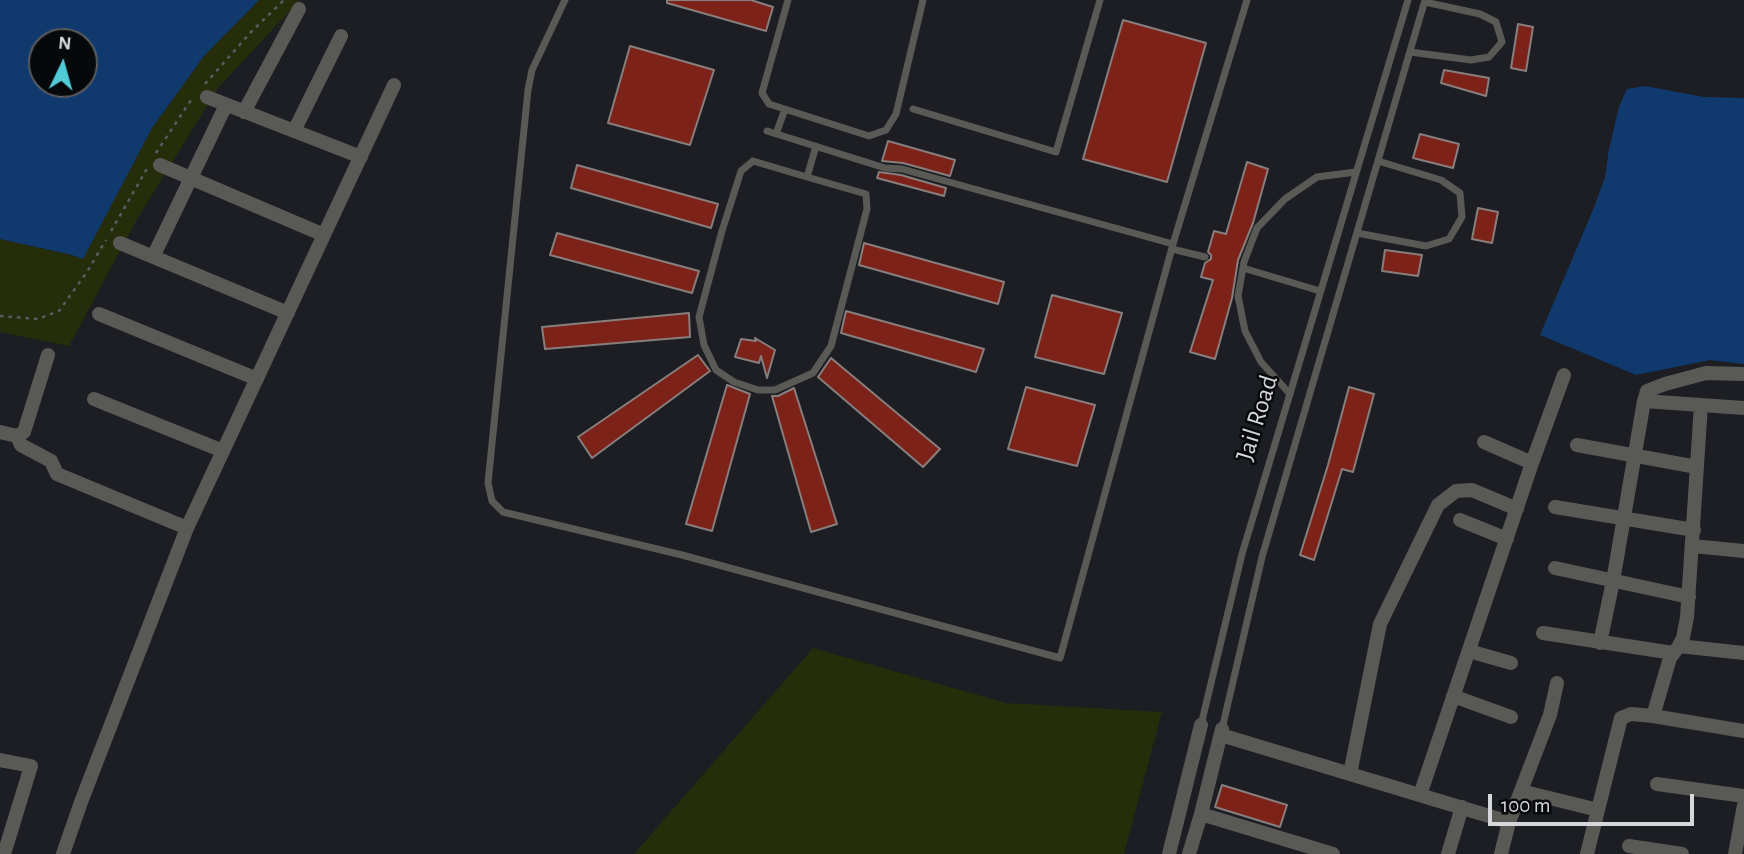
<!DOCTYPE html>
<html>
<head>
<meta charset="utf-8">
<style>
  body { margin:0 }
  #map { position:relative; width:1744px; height:854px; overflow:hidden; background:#1c1e23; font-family:"Alegreya Sans",sans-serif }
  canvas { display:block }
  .north { position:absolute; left:28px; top:28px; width:70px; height:70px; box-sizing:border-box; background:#07080a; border:2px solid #5a5b5e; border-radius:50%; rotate:5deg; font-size:19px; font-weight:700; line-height:28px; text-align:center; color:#d6d7db }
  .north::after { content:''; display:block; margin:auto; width:24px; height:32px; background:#52cbd9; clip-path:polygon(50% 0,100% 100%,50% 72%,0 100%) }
  .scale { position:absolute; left:1488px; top:794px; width:206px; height:32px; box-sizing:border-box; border:4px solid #d6d7db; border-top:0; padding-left:9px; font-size:21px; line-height:24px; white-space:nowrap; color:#d6d7db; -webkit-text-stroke:5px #07080a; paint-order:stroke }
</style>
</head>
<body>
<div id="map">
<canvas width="1744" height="854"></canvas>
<div class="north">N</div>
<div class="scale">100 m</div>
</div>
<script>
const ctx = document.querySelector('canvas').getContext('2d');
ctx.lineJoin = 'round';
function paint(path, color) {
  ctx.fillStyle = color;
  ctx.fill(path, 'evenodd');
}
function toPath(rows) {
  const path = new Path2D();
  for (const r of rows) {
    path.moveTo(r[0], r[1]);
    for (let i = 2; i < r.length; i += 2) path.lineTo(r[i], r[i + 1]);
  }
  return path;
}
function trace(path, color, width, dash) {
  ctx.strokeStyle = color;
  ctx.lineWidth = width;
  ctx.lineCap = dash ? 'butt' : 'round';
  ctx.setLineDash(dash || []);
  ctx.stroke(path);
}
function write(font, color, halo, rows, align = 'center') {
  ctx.font = font + ' "Alegreya Sans",sans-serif';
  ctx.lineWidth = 5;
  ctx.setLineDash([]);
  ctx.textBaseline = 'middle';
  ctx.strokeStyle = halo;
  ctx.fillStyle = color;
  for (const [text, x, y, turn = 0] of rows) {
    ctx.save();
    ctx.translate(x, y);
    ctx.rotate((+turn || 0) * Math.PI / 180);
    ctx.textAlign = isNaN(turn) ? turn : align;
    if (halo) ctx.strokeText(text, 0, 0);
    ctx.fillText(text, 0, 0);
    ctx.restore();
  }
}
const green = toPath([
  [259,0,300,0,218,88,136,221,69,346,0,332,0,239,83,258,152,128,204,56],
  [813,648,1006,703,1162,712,1124,854,634,854]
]);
const water = toPath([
  [0,0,259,0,204,56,152,128,83,259,72,255,0,239],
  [84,42,84,84,42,84,42,42],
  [1645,86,1704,97,1744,98,1744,364,1710,360,1636,375,1540,335,1595,205,1605,177,1609,149,1619,107,1627,89]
]);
const building = toPath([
  [667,0,751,0,773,7,766,31,667,3,667,0],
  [1123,20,1206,43,1167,182,1083,159,1123,20],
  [1518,24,1533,27,1526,71,1511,68,1518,24],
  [630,46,714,70,690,145,608,123,630,46],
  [1444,70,1489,78,1486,96,1441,83,1444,70],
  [1420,134,1459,144,1453,168,1413,158,1420,134],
  [888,141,955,160,950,176,903,163,882,161,888,141],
  [1247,162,1268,169,1253,223,1238,260,1232,298,1215,359,1190,352,1213,280,1201,277,1205,263,1211,259,1211,255,1208,252,1214,231,1226,234,1247,162],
  [577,165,718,204,711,228,571,188,577,165],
  [879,172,901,175,946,188,944,196,877,178,879,172],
  [1478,208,1498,212,1492,243,1472,239,1478,208],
  [557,233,699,271,692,293,550,255,557,233],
  [864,243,1004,282,998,304,859,265,864,243],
  [1385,250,1422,255,1418,276,1382,271,1385,250],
  [1052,295,1122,313,1104,374,1035,357,1052,295],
  [846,311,984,349,976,372,841,333,846,311],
  [689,313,690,337,545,349,542,327,689,313],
  [755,338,775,350,767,378,761,356,759,363,735,357,741,339,756,341,755,338],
  [698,355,710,371,592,458,578,437,698,355],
  [831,358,940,449,923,467,818,377,831,358],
  [727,385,750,394,712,531,686,524,727,385],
  [1026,387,1095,405,1077,466,1008,449,1026,387],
  [1349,387,1374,394,1353,472,1342,469,1314,560,1300,555,1328,465,1349,387],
  [794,388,837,524,811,532,772,396,778,396,794,388],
  [1222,785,1287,805,1280,827,1215,807,1222,785]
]);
const path = toPath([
  [205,84,251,32,284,0],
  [156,153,193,97],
  [111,231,148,167],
  [0,316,38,319,59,311,87,272,106,240]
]);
const service = toPath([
  [565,0,532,70,528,90,488,483,492,501,503,512,682,555,1060,658,1173,244,1247,0],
  [788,0,762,93,769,104,869,136,886,130,896,114,923,0],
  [1410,52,1471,60,1489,57,1502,42,1496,22,1480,14,1425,2],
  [913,109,1056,152,1100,0],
  [767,131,885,168,902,169,1173,244],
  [776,134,785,109],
  [807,177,753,161,741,171,722,231,699,317,704,345,716,370,734,382,758,390,775,390,813,373,831,346,867,209,866,194,807,177,816,146],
  [1357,233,1426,246,1449,239,1462,217,1460,193,1441,180,1378,161],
  [1172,249,1205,257],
  [1243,268,1320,291],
  [1290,394,1261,362,1245,331,1238,296,1244,262,1257,228,1285,199,1317,177,1356,172],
  [1201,725,1242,554,1408,0],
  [1222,729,1262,557,1425,0]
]);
const minor = toPath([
  [207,97,361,157],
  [244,112,299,9],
  [294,131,341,36],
  [160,165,324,235],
  [120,243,288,313],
  [153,257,226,105],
  [99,314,257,379],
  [94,399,223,451],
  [1644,401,1744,408],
  [0,432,17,436,24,432,48,355],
  [17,436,21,445,51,461,57,474,187,528],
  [1484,442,1532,463],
  [1577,445,1697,467],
  [1555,507,1694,530],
  [1460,520,1507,539],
  [1693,546,1744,551],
  [1555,568,1689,597],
  [1543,633,1673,653],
  [1600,643,1613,581,1644,401,1647,391,1665,384,1706,373,1744,374],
  [1679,646,1744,653],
  [1469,651,1511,663],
  [1453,696,1511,717],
  [1653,716,1670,658,1679,646,1683,638,1687,617,1701,405],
  [1221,735,1509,822],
  [0,760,31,766,4,854],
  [1350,774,1380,624,1438,505,1456,491,1472,490,1517,509],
  [1657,784,1744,796],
  [1521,791,1598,810],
  [1420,795,1532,463,1564,375],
  [1201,814,1333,854],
  [1629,846,1682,854],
  [63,854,81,802,187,528,394,85],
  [1169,854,1201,725],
  [1189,854,1201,814,1222,729],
  [1448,854,1462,807],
  [1501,854,1509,822,1550,715,1557,683],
  [1587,854,1621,718,1631,714,1653,716,1744,731],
  [1735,854,1744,805]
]);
const streetNames = [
  ["Jail Road",1257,418,-73]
];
paint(green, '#252d0a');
paint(water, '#103a6e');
paint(building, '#7d2219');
trace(building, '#877e7d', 2);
trace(path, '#5b5c61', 2.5, [3.5, 5]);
trace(service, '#595956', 7);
trace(minor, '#595956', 14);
write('26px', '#d6d7db', '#07080a', streetNames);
</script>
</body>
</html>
